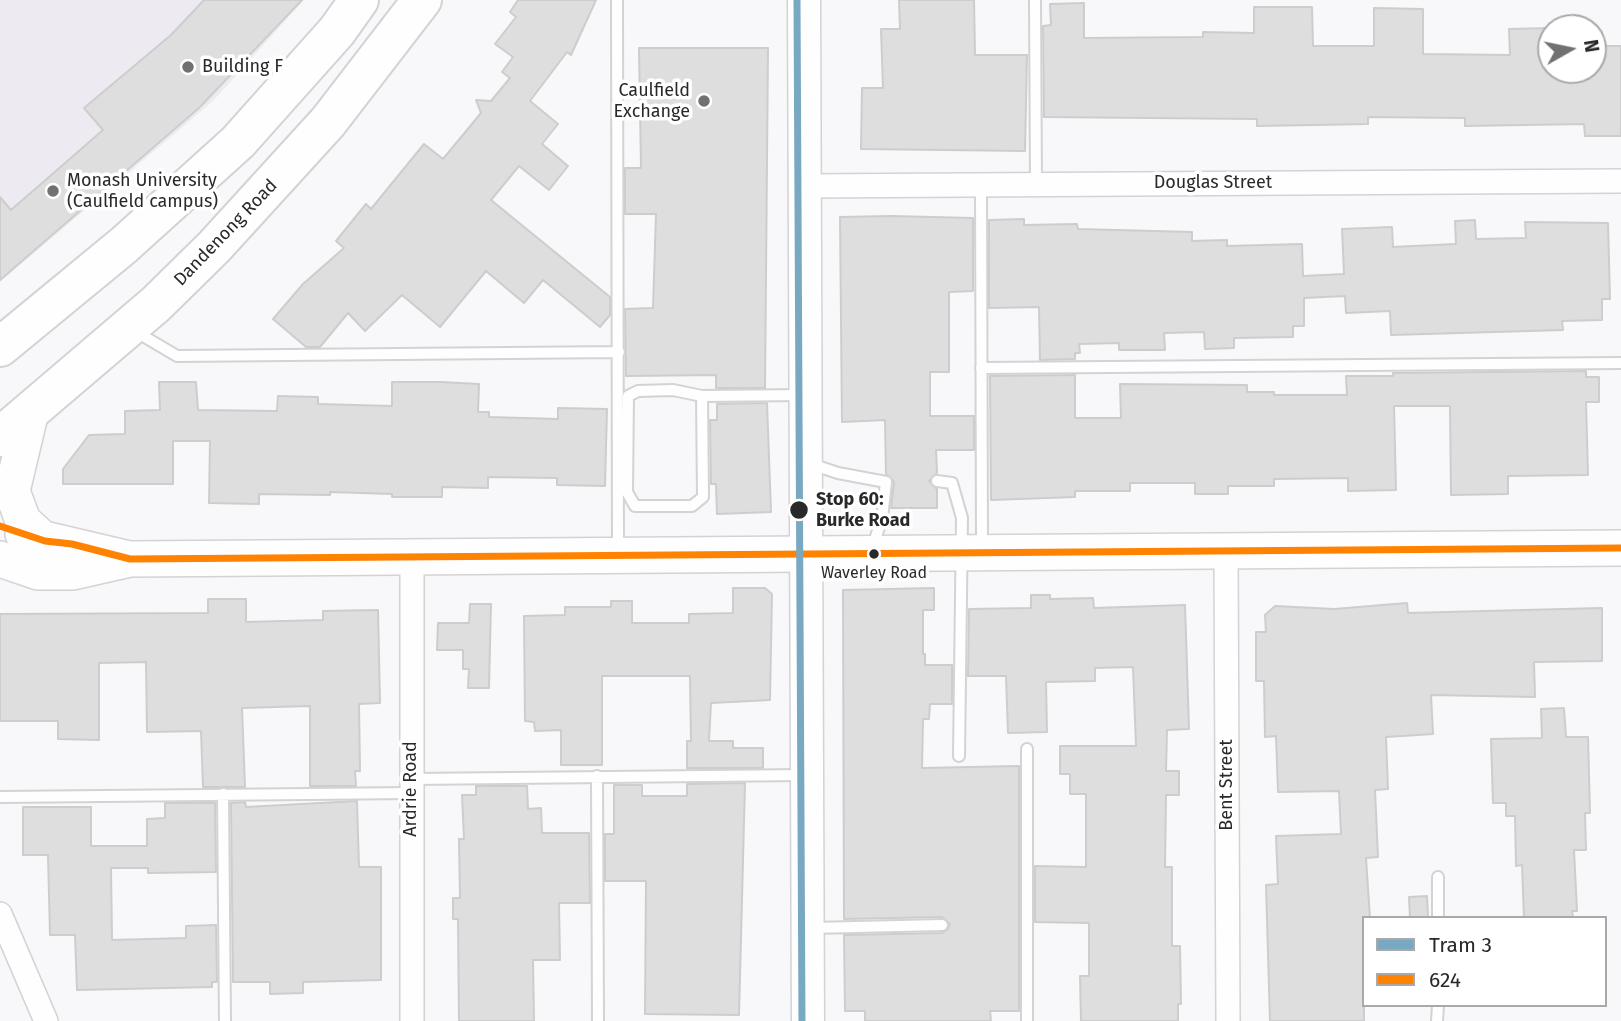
<!DOCTYPE html>
<html>
<head>
<meta charset="utf-8">
<style>
  body { margin:0 }
  #map { position:relative; width:1621px; height:1021px; overflow:hidden; background:#f8f7f9; font-family:"Fira Sans",sans-serif }
  canvas { display:block }
  .legend { position:absolute; left:1362px; top:916px; width:245px; height:91px; box-sizing:border-box; background:#fff; border:2px solid #aaa9aa; margin:0; padding:9px 12px; list-style:none; font-size:21px; color:#2a292a }
  .legend li { display:flex; align-items:center; gap:14px; height:35px }
  .legend b { width:35px; border:2px solid #aaa9aa }
  .north { position:absolute; left:1537px; top:14px; width:70px; height:70px; box-sizing:border-box; background:#fff; border:2px solid #aaa9aa; border-radius:50%; rotate:81deg; font-size:19px; font-weight:700; line-height:28px; text-align:center; color:#2a292a }
  .north::after { content:''; display:block; margin:auto; width:24px; height:32px; background:#727172; clip-path:polygon(50% 0,100% 100%,50% 72%,0 100%) }
</style>
</head>
<body>
<div id="map">
<canvas width="1621" height="1021"></canvas>
<ul class="legend">
<li><b style="height:9px;background:#79a8c2"></b>Tram 3</li>
<li><b style="height:9px;background:#ff8200"></b>624</li>
</ul>
<div class="north">N</div>
</div>
<script>
const ctx = document.querySelector('canvas').getContext('2d');
ctx.lineJoin = 'round';
function paint(path, color) {
  ctx.fillStyle = color;
  ctx.fill(path, 'evenodd');
}
function toPath(rows) {
  const path = new Path2D();
  for (const r of rows) {
    path.moveTo(r[0], r[1]);
    for (let i = 2; i < r.length; i += 2) path.lineTo(r[i], r[i + 1]);
  }
  return path;
}
function trace(path, color, width, dash) {
  ctx.strokeStyle = color;
  ctx.lineWidth = width;
  ctx.lineCap = dash ? 'butt' : 'round';
  ctx.setLineDash(dash || []);
  ctx.stroke(path);
}
function write(font, color, halo, rows, align = 'center') {
  ctx.font = font + ' "Fira Sans",sans-serif';
  ctx.lineWidth = 7;
  ctx.setLineDash([]);
  ctx.textBaseline = 'middle';
  ctx.strokeStyle = halo;
  ctx.fillStyle = color;
  for (const [text, x, y, turn = 0] of rows) {
    ctx.save();
    ctx.translate(x, y);
    ctx.rotate((+turn || 0) * Math.PI / 180);
    ctx.textAlign = isNaN(turn) ? turn : align;
    if (halo) ctx.strokeText(text, 0, 0);
    ctx.fillText(text, 0, 0);
    ctx.restore();
  }
}
const built = toPath([
  [0,0,304,0,213,101,0,282]
]);
const building = toPath([
  [204,0,302,0,199,108,0,280,0,197,11,210,103,130,84,108,171,35,204,0],
  [518,0,596,0,571,55,567,52,530,101,558,124,542,144,568,166,549,190,519,166,491,200,610,297,610,315,600,327,543,280,524,303,486,271,440,327,402,295,365,331,348,313,320,347,306,347,273,319,303,284,344,248,336,241,366,204,371,209,424,144,443,159,481,113,476,100,491,101,510,78,502,72,513,57,495,44,516,17,510,12,518,0],
  [899,0,974,0,975,55,1027,55,1025,151,861,149,862,88,883,88,881,29,900,29,899,0],
  [1084,3,1084,38,1203,37,1203,32,1254,33,1254,7,1312,7,1313,46,1374,46,1374,8,1423,9,1423,54,1510,55,1509,29,1551,28,1551,70,1593,70,1593,46,1621,46,1621,136,1585,136,1584,124,1465,126,1465,118,1368,117,1368,124,1257,126,1257,119,1044,117,1043,26,1051,25,1050,4,1084,3],
  [639,48,768,48,765,388,716,388,716,375,626,376,625,309,653,308,656,214,625,214,625,168,641,168,639,48],
  [891,216,973,218,973,291,949,292,949,372,930,372,930,416,974,416,974,450,936,450,937,473,929,481,937,489,937,508,891,508,894,482,886,474,885,420,842,422,840,217,891,216],
  [1024,219,1024,225,1077,224,1078,229,1192,232,1192,241,1227,240,1227,246,1302,244,1303,276,1344,274,1342,229,1392,227,1393,247,1456,244,1455,221,1475,220,1476,239,1526,238,1525,222,1608,223,1610,299,1602,299,1602,320,1562,321,1563,330,1391,335,1390,311,1346,313,1345,296,1304,298,1304,326,1293,326,1293,337,1234,338,1234,348,1205,349,1204,332,1164,333,1165,350,1119,350,1119,343,1079,344,1080,353,1075,353,1075,359,1040,360,1039,307,989,308,989,220,1024,219],
  [1586,371,1586,377,1599,377,1599,402,1586,402,1588,475,1508,476,1508,494,1451,495,1450,406,1394,406,1396,490,1348,491,1348,478,1274,479,1274,486,1228,486,1228,494,1195,494,1195,483,1130,483,1130,491,1075,491,1075,497,991,500,990,376,1075,375,1075,418,1121,418,1120,384,1247,385,1247,392,1274,392,1274,395,1347,395,1346,376,1393,376,1393,373,1586,371],
  [159,382,196,382,198,410,277,411,278,396,318,397,318,404,392,406,392,382,441,382,479,384,478,412,489,412,489,417,558,419,558,408,607,409,605,486,557,485,557,478,488,477,488,488,442,487,442,497,392,497,392,494,330,492,330,495,259,494,259,504,209,503,210,441,173,441,173,484,63,484,63,469,89,435,125,434,125,411,160,410,159,382],
  [767,403,771,512,717,514,716,484,711,484,710,420,717,420,717,404,767,403],
  [733,588,765,588,772,594,770,700,711,703,709,741,733,741,733,748,763,748,763,768,687,768,687,741,691,741,690,676,602,676,602,765,561,765,561,730,535,731,534,722,525,721,524,616,565,615,565,607,611,607,611,601,632,601,632,623,689,623,689,614,733,613,733,588],
  [934,588,934,610,923,610,923,654,925,654,925,665,952,665,952,704,930,704,929,719,923,719,922,768,1019,766,1019,1011,990,1011,991,1021,865,1021,865,1011,845,1011,844,935,942,933,948,929,950,924,942,917,844,919,843,590,934,588],
  [1031,595,1050,595,1050,599,1093,598,1094,608,1185,605,1189,729,1167,730,1166,771,1179,771,1179,795,1166,795,1165,867,1172,867,1172,946,1180,946,1181,1004,1178,1004,1178,1021,1081,1021,1080,976,1089,976,1089,923,1035,922,1035,866,1086,867,1086,794,1070,794,1070,774,1060,774,1060,746,1136,746,1133,667,1095,668,1095,681,1046,682,1047,732,1008,733,1006,676,968,676,969,609,1031,608,1031,595],
  [208,599,246,599,246,622,323,620,323,611,378,610,380,703,359,704,360,771,355,771,356,786,310,786,310,706,242,708,245,787,203,787,201,731,147,732,146,662,99,663,99,740,58,739,58,721,0,721,0,614,208,613,208,599],
  [1407,603,1408,613,1602,608,1602,661,1534,662,1535,697,1431,695,1433,734,1386,737,1388,789,1375,790,1378,857,1366,858,1370,918,1364,918,1364,1021,1270,1021,1266,885,1278,884,1276,836,1341,834,1339,791,1278,792,1276,736,1265,737,1264,681,1256,681,1256,632,1266,632,1265,615,1275,606,1334,609,1407,603],
  [470,604,491,604,489,688,468,688,469,669,463,669,463,650,437,650,438,623,469,623,470,604],
  [1564,708,1566,737,1588,737,1590,813,1585,813,1586,850,1574,850,1577,911,1572,911,1573,918,1524,918,1522,865,1516,866,1515,816,1506,816,1506,803,1493,803,1491,739,1542,738,1541,709,1564,708],
  [745,783,739,1015,645,1014,646,881,605,881,605,834,614,834,614,785,642,785,642,796,687,796,687,784,745,783],
  [476,786,527,786,528,809,541,808,542,833,589,833,590,903,559,903,560,960,533,960,534,1021,459,1021,458,919,453,919,453,898,460,898,459,839,464,839,462,795,476,795,476,786],
  [357,801,359,867,381,867,381,980,303,982,303,993,270,994,270,982,233,982,231,803,245,802,246,807,357,801],
  [165,803,215,803,216,872,148,873,148,868,111,868,112,940,186,938,186,926,216,925,217,982,212,982,212,987,77,990,75,935,50,935,48,855,23,855,23,807,91,807,91,846,147,846,147,819,165,818,165,803],
  [1427,896,1428,918,1410,918,1409,897,1427,896]
]);
const lane = toPath([
  [617,0,618,550],
  [1035,0,1036,185],
  [981,185,982,549],
  [133,330,177,356,619,352],
  [981,368,1621,363],
  [702,396,703,497,692,506,635,506,627,492,628,396,638,391,673,390,702,396,803,395],
  [808,463,838,473,886,482,882,519,872,548],
  [937,481,952,483,962,518,959,756],
  [1027,749,1027,1021],
  [597,776,598,1021],
  [411,779,804,775],
  [223,794,225,1021],
  [0,797,412,793],
  [1438,918,1438,877],
  [812,928,942,925],
  [1437,1021,1438,1005]
]);
const street = toPath([
  [805,186,1621,181],
  [1226,550,1228,1021],
  [412,556,412,1021],
  [0,914,46,1021]
]);
const secondary = toPath([
  [804,0,808,1021]
]);
const primary = toPath([
  [31,411,12,491,23,521,45,541],
  [23,534,125,558],
  [0,559,38,572,73,572,130,559,1621,548]
]);
const highway = toPath([
  [0,347,124,245,238,142,337,31,359,0],
  [0,437,156,304,214,247,328,122,422,0]
]);
const bus1 = toPath([
  [0,526,45,541,72,544,130,559,1621,548]
]);
const tram1 = toPath([
  [797,0,802,1021]
]);
const markers = [
  [188,67,7,"#727172"],
  [704,101,7,"#727172"],
  [53,191,7,"#727172"],
  [799,510,10,"#2a292a"],
  [874,554,6,"#2a292a"]
];
const busNames = [
  ["Waverley Road",874,574]
];
const poiNames = [
  ["Building F",202,67],
  ["Caulfield",690,91,"right"],
  ["Exchange",690,112,"right"],
  ["Monash University",67,181],
  ["(Caulfield campus)",67,202]
];
const streetNames = [
  ["Douglas Street",1213,183],
  ["Dandenong Road",226,233,-46],
  ["Bent Street",1227,785,-90],
  ["Ardrie Road",411,789,-90]
];
const stopNames = [
  ["Stop 60:",816,500],
  ["Burke Road",816,521]
];
paint(built, '#eeeaf1');
paint(building, '#dedede');
trace(building, '#cdcdcd', 2);
trace(lane, '#d3d2d4', 14);
trace(street, '#d3d2d4', 26);
trace(secondary, '#d3d2d4', 35);
trace(primary, '#d3d2d4', 38);
trace(highway, '#d3d2d4', 42);
trace(lane, '#fefefe', 10);
trace(street, '#fefefe', 23);
trace(secondary, '#fefefe', 32);
trace(primary, '#fefefe', 35);
trace(highway, '#fefefe', 38);
trace(bus1, '#ff8200', 7);
trace(tram1, '#79a8c2', 7);
for (const [x, y, r, color] of markers) {
  const dot = new Path2D();
  dot.arc(x, y, r, 0, 2 * Math.PI);
  ctx.fillStyle = color;
  ctx.fill(dot);
  trace(dot, '#fff', 2.5);
}
write('16px', '#2a292a', '#fff', busNames);
write('18px', '#2a292a', '#fff', poiNames, 'left');
write('18px', '#2a292a', '#fff', streetNames);
write('bold 18px', '#2a292a', '#fff', stopNames, 'left');
</script>
</body>
</html>
